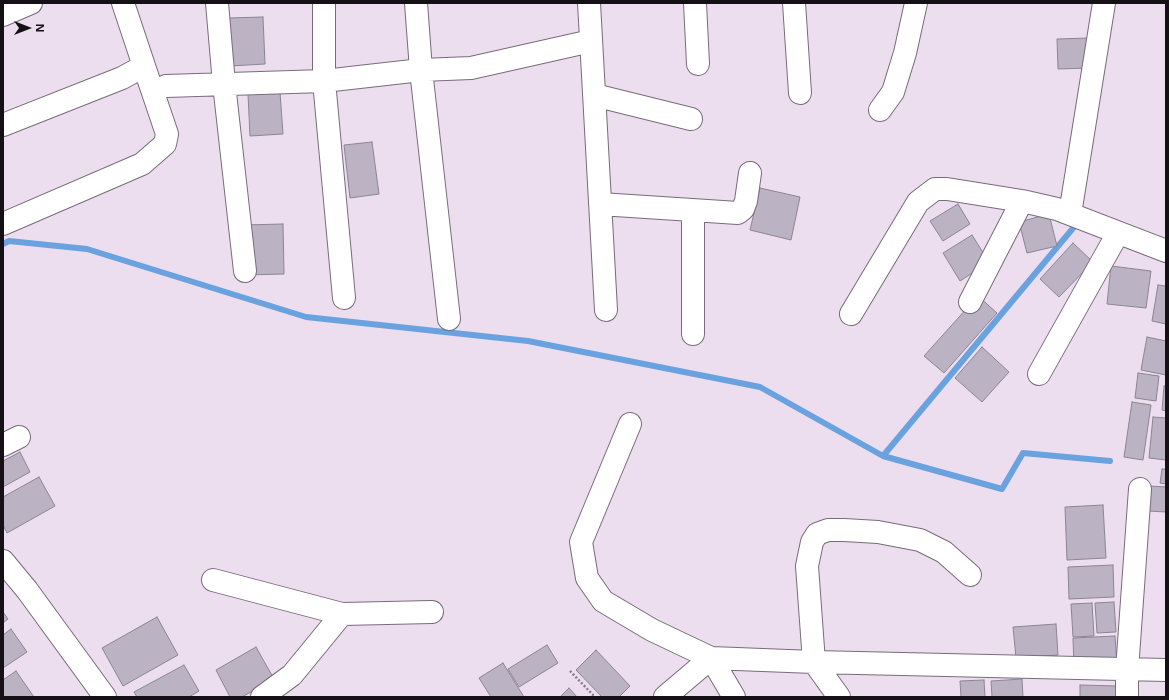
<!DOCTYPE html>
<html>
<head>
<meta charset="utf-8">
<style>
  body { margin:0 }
  #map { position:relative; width:1169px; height:700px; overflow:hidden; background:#ecdeee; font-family:"Open Sans",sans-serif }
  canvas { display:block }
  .frame { position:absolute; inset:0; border:4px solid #141015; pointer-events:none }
  .north { position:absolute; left:8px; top:8px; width:40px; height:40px; -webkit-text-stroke:3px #ecdeee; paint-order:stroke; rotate:90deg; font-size:11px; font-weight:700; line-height:16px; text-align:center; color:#141015 }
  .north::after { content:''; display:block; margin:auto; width:14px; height:18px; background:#141015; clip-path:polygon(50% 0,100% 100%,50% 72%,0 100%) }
</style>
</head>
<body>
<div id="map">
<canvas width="1169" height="700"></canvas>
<div class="frame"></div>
<div class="north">N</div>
</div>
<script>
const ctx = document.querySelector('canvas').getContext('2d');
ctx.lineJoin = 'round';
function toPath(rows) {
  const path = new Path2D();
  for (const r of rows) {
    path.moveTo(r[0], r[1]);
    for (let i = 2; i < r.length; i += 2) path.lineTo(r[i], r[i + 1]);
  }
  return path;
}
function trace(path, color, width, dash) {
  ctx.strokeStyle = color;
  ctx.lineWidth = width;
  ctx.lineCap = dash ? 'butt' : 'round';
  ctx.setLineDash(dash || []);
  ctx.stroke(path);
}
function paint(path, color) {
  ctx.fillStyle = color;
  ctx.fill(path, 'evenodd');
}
const stream = toPath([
  [3,244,9,241,87,249,306,317,528,341,760,387,883,456,1002,489,1023,453,1110,461],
  [883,456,1074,227]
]);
const building = toPath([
  [263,17,265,64,230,66,228,18,263,17],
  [1089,38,1090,68,1058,69,1057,39,1089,38],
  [280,92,283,134,250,136,248,94,280,92],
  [372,142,379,194,350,198,344,145,372,142],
  [760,188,800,197,791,240,750,230,760,188],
  [958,204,970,224,943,241,930,221,958,204],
  [1049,214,1057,246,1027,253,1019,222,1049,214],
  [283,224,284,274,245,275,243,225,283,224],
  [972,235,989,262,960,281,943,253,972,235],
  [1073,243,1093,262,1059,297,1040,279,1073,243],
  [1111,266,1151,271,1146,308,1107,304,1111,266],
  [1158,285,1166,286,1166,324,1152,321,1158,285],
  [978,296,997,313,944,373,924,356,978,296],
  [1147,337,1166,341,1166,375,1141,370,1147,337],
  [982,347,1009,372,982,402,955,378,982,347],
  [1138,373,1159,376,1156,401,1135,398,1138,373],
  [1164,386,1166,386,1166,411,1162,410,1164,386],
  [1132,402,1151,405,1143,460,1124,457,1132,402],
  [1153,417,1166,418,1166,460,1149,458,1153,417],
  [20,452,30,472,3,487,3,461,20,452],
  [1162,469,1166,469,1166,484,1160,483,1162,469],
  [39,477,55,506,7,533,3,525,3,497,39,477],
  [1149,486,1166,487,1166,512,1148,511,1149,486],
  [1103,505,1106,558,1067,560,1065,507,1103,505],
  [1113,565,1114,597,1069,599,1068,567,1113,565],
  [1114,602,1116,632,1097,633,1095,603,1114,602],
  [1092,603,1094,636,1073,637,1071,604,1092,603],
  [3,612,8,619,3,623,3,612],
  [157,617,178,655,123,686,102,648,157,617],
  [1056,624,1058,655,1016,658,1013,627,1056,624],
  [11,629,27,652,3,668,3,635,11,629],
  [1115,636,1117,664,1074,667,1073,638,1115,636],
  [547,645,558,663,519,687,508,669,547,645],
  [256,647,274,679,242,697,230,697,216,670,256,647],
  [596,650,630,686,619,697,602,697,576,670,596,650],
  [503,663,524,697,491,697,479,678,503,663],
  [184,665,199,691,189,697,137,697,134,692,184,665],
  [16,671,34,697,3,697,3,680,16,671],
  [1022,679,1023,697,992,697,991,681,1022,679],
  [984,680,985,697,961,697,960,681,984,680],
  [1080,685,1118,686,1118,697,1080,697,1080,685],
  [569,688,577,697,560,697,569,688]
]);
const path = toPath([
  [570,671,595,697]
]);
const minor = toPath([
  [217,3,224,84,245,271],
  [324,3,324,81,344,298],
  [416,3,421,70,449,319],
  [589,3,606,310],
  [695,3,698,64],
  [794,3,800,93],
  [3,15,31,3],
  [166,86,324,81,421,70,471,68,591,41],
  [594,95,691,119],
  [880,110,893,92,905,53,916,3],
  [3,125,122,78,144,66,123,3],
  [600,204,738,213,743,209,746,201,750,173],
  [693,211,693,334],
  [1070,214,1104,3],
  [3,224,142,164,165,144,167,134,144,66],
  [970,302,1022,201],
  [851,314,918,202,935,189,947,189,1022,201,1057,209,1166,251],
  [1039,374,1118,233],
  [630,424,581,542,587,578,603,601,652,630,711,658,814,662,1166,670],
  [3,445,19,437],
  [3,561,27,590,105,697],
  [213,580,342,614,432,612],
  [711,658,734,697],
  [262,697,292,675,342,614],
  [665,697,711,658],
  [839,697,814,662,807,566,812,542,817,534,828,530,844,530,878,532,920,540,944,552,970,575],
  [1127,697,1127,670,1140,489]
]);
trace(stream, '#6aa2e0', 6);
paint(building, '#bbb3c4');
trace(building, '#8c8494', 1);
trace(minor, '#786c79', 24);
trace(path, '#837a85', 2.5, [2, 2]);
trace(minor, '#fff', 22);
</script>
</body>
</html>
